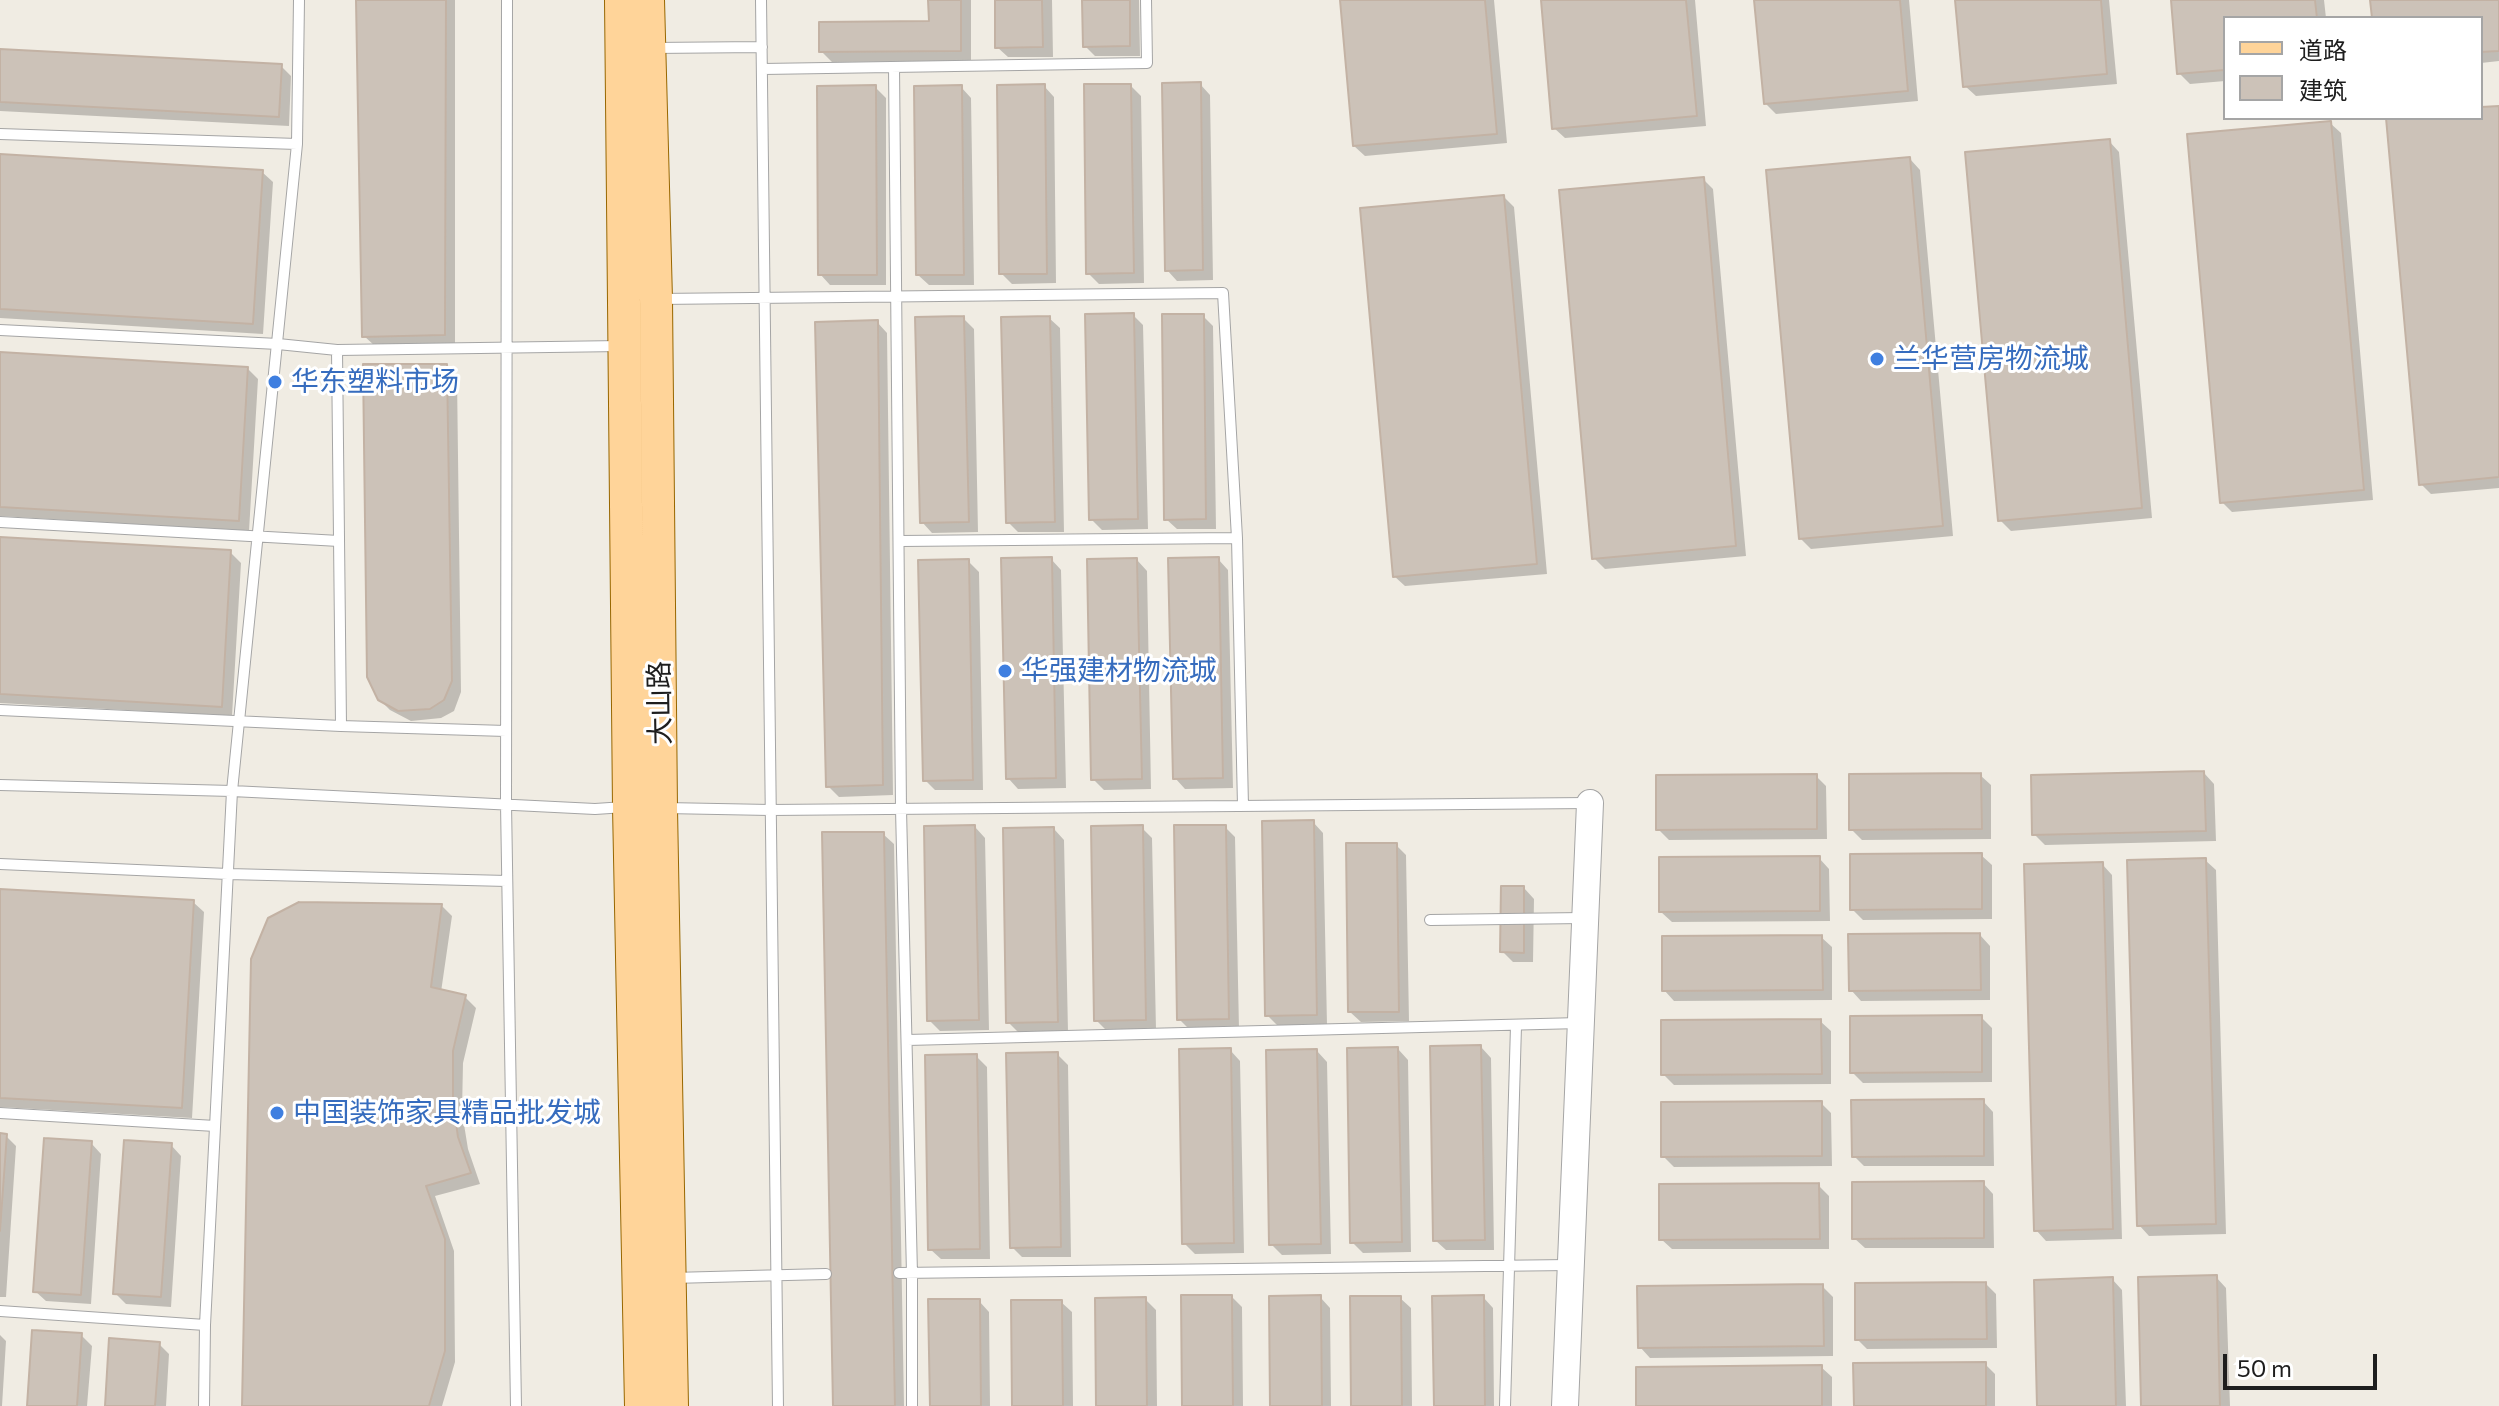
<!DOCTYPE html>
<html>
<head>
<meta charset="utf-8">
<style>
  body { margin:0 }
  #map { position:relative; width:2499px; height:1406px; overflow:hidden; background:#f0ece3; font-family:Commissioner,"Noto Sans SC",sans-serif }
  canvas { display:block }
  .legend { position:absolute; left:2223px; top:16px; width:260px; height:104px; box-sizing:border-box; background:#fff; border:2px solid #a5a5a5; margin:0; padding:10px 14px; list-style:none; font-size:24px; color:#1e1e1e }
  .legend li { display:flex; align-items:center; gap:16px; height:40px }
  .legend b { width:40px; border:2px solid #a5a5a5 }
  .scale { position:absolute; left:2223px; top:1354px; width:154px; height:36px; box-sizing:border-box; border:4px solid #1e1e1e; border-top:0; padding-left:10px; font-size:24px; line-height:28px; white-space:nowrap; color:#1e1e1e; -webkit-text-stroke:6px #fff; paint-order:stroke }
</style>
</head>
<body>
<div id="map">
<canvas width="2499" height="1406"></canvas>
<ul class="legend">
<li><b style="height:10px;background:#ffd499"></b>道路</li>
<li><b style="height:22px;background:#ccc2b8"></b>建筑</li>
</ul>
<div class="scale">50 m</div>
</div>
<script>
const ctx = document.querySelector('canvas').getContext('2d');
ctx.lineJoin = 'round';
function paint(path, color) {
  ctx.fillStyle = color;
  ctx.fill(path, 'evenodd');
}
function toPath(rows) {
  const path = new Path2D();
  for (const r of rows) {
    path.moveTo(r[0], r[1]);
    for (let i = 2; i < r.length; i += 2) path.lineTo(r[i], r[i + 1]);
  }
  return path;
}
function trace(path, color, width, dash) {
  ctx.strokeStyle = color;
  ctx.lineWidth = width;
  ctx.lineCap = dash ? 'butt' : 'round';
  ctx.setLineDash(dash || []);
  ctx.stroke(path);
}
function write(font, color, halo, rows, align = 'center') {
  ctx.font = font + ' Commissioner,"Noto Sans SC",sans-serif';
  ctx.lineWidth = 6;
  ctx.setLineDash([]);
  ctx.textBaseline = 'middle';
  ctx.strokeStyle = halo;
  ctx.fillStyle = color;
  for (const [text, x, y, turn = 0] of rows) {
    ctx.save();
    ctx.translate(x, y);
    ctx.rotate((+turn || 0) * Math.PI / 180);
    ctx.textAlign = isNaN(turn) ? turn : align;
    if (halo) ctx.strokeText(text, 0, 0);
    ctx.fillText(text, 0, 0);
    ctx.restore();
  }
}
const shadow = toPath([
  [358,0,455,0,455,345,375,346,364,336],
  [930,0,971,0,971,61,832,62,821,51,931,23],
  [997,0,1052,0,1053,57,1008,57,997,47],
  [1084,0,1139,0,1140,56,1095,56,1085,46],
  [1342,0,1494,0,1507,143,1365,156,1354,146],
  [1543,0,1695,0,1706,126,1565,138,1554,128],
  [1756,0,1909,0,1918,101,1776,114,1765,103],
  [1957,0,2109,0,2117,84,1976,96,1965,86],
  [2173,0,2324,0,2326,18,2225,18,2225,81,2190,84,2179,73],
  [2372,0,2499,0,2499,61,2481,63,2481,18,2374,18],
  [0,51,281,66,291,76,289,126,0,111],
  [1200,84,1210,95,1213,280,1177,281,1167,270],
  [1044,86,1054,97,1056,283,1012,284,1001,273],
  [1131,86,1141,96,1144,283,1099,284,1088,273],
  [875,87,886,98,886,285,830,285,820,274],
  [961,87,971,98,974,285,929,285,918,275],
  [2499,108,2499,488,2431,494,2421,484,2388,118,2481,118,2481,109],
  [2330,123,2341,133,2373,500,2232,512,2222,502],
  [2109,141,2119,152,2152,518,2011,531,2000,520],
  [0,156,262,172,273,182,263,334,0,318],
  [1910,159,1920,170,1953,536,1811,549,1800,538],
  [1703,179,1713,189,1746,556,1605,569,1594,558],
  [1504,197,1514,207,1547,574,1405,586,1394,576],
  [1133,315,1143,325,1148,529,1102,530,1091,519],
  [1203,316,1213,326,1216,529,1177,529,1166,519],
  [963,318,974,329,978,532,932,533,922,522],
  [1049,318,1060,328,1064,532,1018,532,1008,522],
  [877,322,887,333,893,795,839,797,828,786],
  [0,353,248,369,258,379,249,531,0,516],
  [447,366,457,377,461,692,454,711,441,718,411,721,390,710,379,699],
  [0,539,230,552,241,563,232,716,0,703],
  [1051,559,1061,570,1066,788,1018,789,1008,778],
  [1218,559,1228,570,1233,788,1185,789,1175,778],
  [1137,560,1147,571,1151,789,1104,790,1093,779],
  [968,561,979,572,983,790,935,790,925,780],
  [2204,773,2214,784,2216,841,2045,845,2034,834],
  [1980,775,1991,785,1991,839,1862,840,1851,829],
  [1816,776,1826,786,1827,839,1669,840,1658,829],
  [1313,822,1323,833,1327,1025,1278,1026,1267,1015],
  [975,827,985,838,989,1030,940,1031,929,1020],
  [1225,827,1235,837,1239,1029,1190,1030,1179,1019],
  [1142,828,1152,838,1156,1030,1107,1031,1096,1020],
  [1054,829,1064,840,1068,1032,1019,1033,1008,1022],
  [883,834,894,844,904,1406,835,1406],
  [1396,845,1406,855,1409,1021,1361,1022,1350,1012],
  [1981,855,1992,865,1992,919,1863,920,1852,909],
  [1819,858,1829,869,1830,921,1672,922,1661,912],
  [2205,860,2216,870,2226,1234,2149,1236,2139,1225],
  [2102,864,2112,875,2122,1239,2046,1241,2036,1230],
  [1524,888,1534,899,1533,962,1513,962,1502,951],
  [0,891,193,902,204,912,192,1118,0,1107],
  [442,906,452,916,441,992,465,997,476,1008,463,1063,462,1112,468,1149,480,1184,435,1196,454,1251,455,1362,442,1406,244,1406],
  [1980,935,1990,946,1990,1000,1861,1001,1851,990],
  [1821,937,1832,947,1832,1000,1674,1001,1664,990],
  [1981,1017,1992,1028,1992,1082,1863,1083,1852,1072],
  [1820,1021,1831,1031,1831,1084,1674,1085,1663,1074],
  [1481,1047,1491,1058,1494,1250,1446,1250,1435,1240],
  [1398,1049,1408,1060,1411,1252,1363,1253,1352,1242],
  [1230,1050,1240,1061,1244,1253,1195,1254,1184,1243],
  [1317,1051,1327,1062,1331,1254,1282,1255,1271,1244],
  [1057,1054,1068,1065,1071,1257,1022,1257,1012,1247],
  [976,1056,987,1067,990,1259,941,1259,930,1249],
  [1983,1101,1993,1112,1994,1166,1864,1166,1854,1156],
  [1821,1103,1831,1113,1832,1166,1674,1167,1663,1156],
  [0,1135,6,1136,16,1146,6,1297,0,1297],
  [91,1143,101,1154,91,1304,46,1301,35,1291],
  [171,1145,181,1156,171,1307,126,1304,115,1293],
  [1983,1183,1993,1194,1994,1248,1865,1248,1854,1238],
  [1819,1186,1829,1196,1829,1249,1672,1249,1661,1239],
  [2216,1277,2226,1288,2230,1406,2143,1406],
  [2112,1279,2122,1290,2126,1406,2039,1406],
  [1986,1284,1996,1294,1997,1348,1867,1349,1857,1339],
  [1822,1286,1833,1297,1833,1356,1650,1358,1640,1347],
  [1232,1297,1242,1307,1243,1406,1184,1406],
  [1320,1297,1330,1308,1331,1406,1272,1406],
  [1483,1297,1493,1308,1494,1406,1436,1406],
  [1400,1298,1411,1308,1412,1406,1353,1406],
  [1145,1299,1156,1310,1157,1406,1098,1406],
  [979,1301,989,1312,990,1406,932,1406],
  [1061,1302,1072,1312,1073,1406,1014,1406],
  [0,1335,6,1341,2,1406,0,1406],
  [81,1335,92,1346,87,1406,29,1406],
  [159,1344,169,1354,166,1406,107,1406],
  [1985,1364,1995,1374,1995,1406,1856,1406],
  [1821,1367,1832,1377,1832,1406,1638,1406]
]);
const building = toPath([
  [356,0,446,0,445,335,362,337,356,0],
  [928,0,961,0,961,51,819,52,819,22,929,21,928,0],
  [995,0,1042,0,1043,47,995,48,995,0],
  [1082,0,1130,0,1130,46,1083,47,1082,0],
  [1340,0,1485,0,1497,134,1353,146,1340,0],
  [1541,0,1686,0,1697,116,1552,129,1541,0],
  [1754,0,1900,0,1908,91,1764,104,1754,0],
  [1955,0,2101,0,2107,74,1963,87,1955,0],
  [2171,0,2315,0,2317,18,2225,18,2225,70,2177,74,2171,0],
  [2370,0,2499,0,2499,51,2481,52,2481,18,2372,18,2370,0],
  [0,49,282,64,279,117,0,102,0,49],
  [1201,82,1203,270,1165,271,1162,83,1201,82],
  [1045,84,1047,274,999,274,997,85,1045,84],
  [1084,84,1131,84,1134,273,1086,274,1084,84],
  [876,85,877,275,818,275,817,86,876,85],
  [962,85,964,275,916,275,914,86,962,85],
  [2499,106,2499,477,2419,485,2386,118,2481,118,2481,107,2499,106],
  [2331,121,2364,490,2220,503,2187,134,2331,121],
  [2110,139,2142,508,1998,521,1965,152,2110,139],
  [0,154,263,170,253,324,0,309,0,154],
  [1910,157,1943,526,1799,539,1766,170,1910,157],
  [1704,177,1736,546,1592,559,1559,190,1704,177],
  [1504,195,1537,564,1393,577,1360,208,1504,195],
  [1134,313,1138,519,1089,520,1085,314,1134,313],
  [1162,314,1204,314,1206,519,1164,520,1162,314],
  [964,316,969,522,920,523,915,317,964,316],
  [1050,316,1055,522,1006,523,1001,317,1050,316],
  [878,320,883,785,826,787,815,322,878,320],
  [0,352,248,367,239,521,0,507,0,352],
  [363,364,447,364,452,681,444,700,430,709,398,711,378,700,367,677,363,364],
  [0,537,231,550,222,707,0,694,0,537],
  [1052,557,1056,778,1006,779,1001,558,1052,557],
  [1219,557,1223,778,1173,779,1168,558,1219,557],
  [1137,558,1142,779,1091,780,1087,559,1137,558],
  [969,559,973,780,923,781,918,560,969,559],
  [2204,771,2206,831,2032,835,2031,775,2204,771],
  [1981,773,1982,829,1849,830,1849,774,1981,773],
  [1817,774,1817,829,1656,830,1656,775,1817,774],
  [1314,820,1317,1015,1265,1016,1262,821,1314,820],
  [975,825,979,1020,927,1021,924,826,975,825],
  [1143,825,1146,1020,1094,1021,1091,826,1143,825],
  [1174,825,1226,825,1229,1019,1177,1020,1174,825],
  [1054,827,1058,1022,1006,1023,1003,828,1054,827],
  [822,832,884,832,895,1406,833,1406,822,832],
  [1346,843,1397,843,1399,1012,1348,1012,1346,843],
  [1982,853,1982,909,1850,910,1850,854,1982,853],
  [1820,856,1820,911,1659,912,1659,857,1820,856],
  [2206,858,2216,1224,2137,1226,2127,860,2206,858],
  [2103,862,2113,1229,2034,1231,2024,864,2103,862],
  [1501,886,1524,886,1524,953,1500,952,1501,886],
  [0,889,194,900,182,1108,0,1098,0,889],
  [299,902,442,904,431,987,466,995,453,1051,453,1100,458,1137,471,1173,426,1186,445,1239,445,1351,429,1406,242,1406,251,959,268,918,299,902],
  [1980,933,1981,990,1849,991,1848,934,1980,933],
  [1822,935,1823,990,1662,991,1662,936,1822,935],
  [1982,1015,1982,1072,1850,1073,1850,1016,1982,1015],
  [1821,1019,1822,1074,1661,1075,1661,1020,1821,1019],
  [1481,1045,1485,1240,1433,1241,1430,1046,1481,1045],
  [1398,1047,1402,1242,1350,1243,1347,1048,1398,1047],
  [1231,1048,1234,1243,1182,1244,1179,1049,1231,1048],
  [1317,1049,1321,1244,1269,1245,1266,1050,1317,1049],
  [1058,1052,1061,1247,1010,1248,1006,1053,1058,1052],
  [977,1054,980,1249,928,1250,925,1055,977,1054],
  [1984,1099,1984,1156,1852,1157,1851,1100,1984,1099],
  [1822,1101,1822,1156,1661,1157,1661,1102,1822,1101],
  [0,1133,7,1134,0,1231,0,1133],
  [44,1138,92,1141,81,1295,33,1292,44,1138],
  [124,1140,172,1143,161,1297,113,1294,124,1140],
  [1984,1181,1984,1238,1852,1239,1852,1182,1984,1181],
  [1819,1183,1820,1239,1659,1240,1659,1184,1819,1183],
  [2217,1275,2220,1406,2141,1406,2138,1277,2217,1275],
  [2113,1277,2116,1406,2037,1406,2034,1280,2113,1277],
  [1986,1282,1987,1339,1855,1340,1855,1283,1986,1282],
  [1823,1284,1824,1346,1638,1348,1637,1286,1823,1284],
  [1181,1295,1232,1295,1233,1406,1182,1406,1181,1295],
  [1321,1295,1322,1406,1270,1406,1269,1296,1321,1295],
  [1484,1295,1485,1406,1434,1406,1432,1296,1484,1295],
  [1350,1296,1401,1296,1402,1406,1351,1406,1350,1296],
  [1146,1297,1147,1406,1096,1406,1095,1298,1146,1297],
  [928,1299,980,1299,981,1406,930,1406,928,1299],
  [1011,1300,1062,1300,1063,1406,1012,1406,1011,1300],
  [32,1330,82,1333,77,1406,27,1406,32,1330],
  [109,1338,160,1342,155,1406,105,1406,109,1338],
  [1986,1362,1986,1406,1854,1406,1853,1363,1986,1362],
  [1822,1365,1822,1406,1636,1406,1636,1367,1822,1365]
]);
const service = toPath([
  [507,0,506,804,516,1406],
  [761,0,778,1406],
  [652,48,762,47],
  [894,67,901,809,912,1274,912,1406],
  [763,69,1147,63,1146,0],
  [0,134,297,144],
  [658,299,1223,293,1237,538,1243,806],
  [0,330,278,344,337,350,621,346],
  [337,350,341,726],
  [0,522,339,541],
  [900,541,1237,538],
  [0,710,341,726,506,731],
  [0,785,232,791,595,809,625,807],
  [665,808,770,810,1589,803],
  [0,864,228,874,507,881],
  [1430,920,1583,918],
  [907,1040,1580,1023],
  [0,1113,215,1126],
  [899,1273,1569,1265],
  [672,1278,826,1274],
  [0,1311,205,1325],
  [204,1406,205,1325,232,791,297,144,299,0],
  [1505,1406,1516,1026]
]);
const tertiary = toPath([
  [1565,1406,1590,803]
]);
const primary = toPath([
  [621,0,629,807,641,1406],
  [648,0,656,299,661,808,672,1406]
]);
const markers = [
  [1877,359,8,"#3f7fe0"],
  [275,382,8,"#3f7fe0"],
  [1005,671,8,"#3f7fe0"],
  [277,1113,8,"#3f7fe0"]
];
const shopNames = [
  ["兰华营房物流城",1893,359],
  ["华东塑料市场",291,382],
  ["华强建材物流城",1021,671],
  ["中国装饰家具精品批发城",293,1113]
];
const streetNames = [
  ["大山路",660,703,-91]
];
paint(shadow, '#0003');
paint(building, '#ccc2b8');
trace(building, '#c3b2a4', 2);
trace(service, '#a5a5a5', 12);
trace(tertiary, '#a5a5a5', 28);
trace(primary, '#986700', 34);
trace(service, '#fff', 10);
trace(tertiary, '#fff', 26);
trace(primary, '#ffd499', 32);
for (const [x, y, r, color] of markers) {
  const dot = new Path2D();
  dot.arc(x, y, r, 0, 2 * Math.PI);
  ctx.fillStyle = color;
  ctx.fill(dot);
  trace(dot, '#fff', 3);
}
write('28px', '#366cbe', '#fff', shopNames, 'left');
write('28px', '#1e1e1e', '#fff', streetNames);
</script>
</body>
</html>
